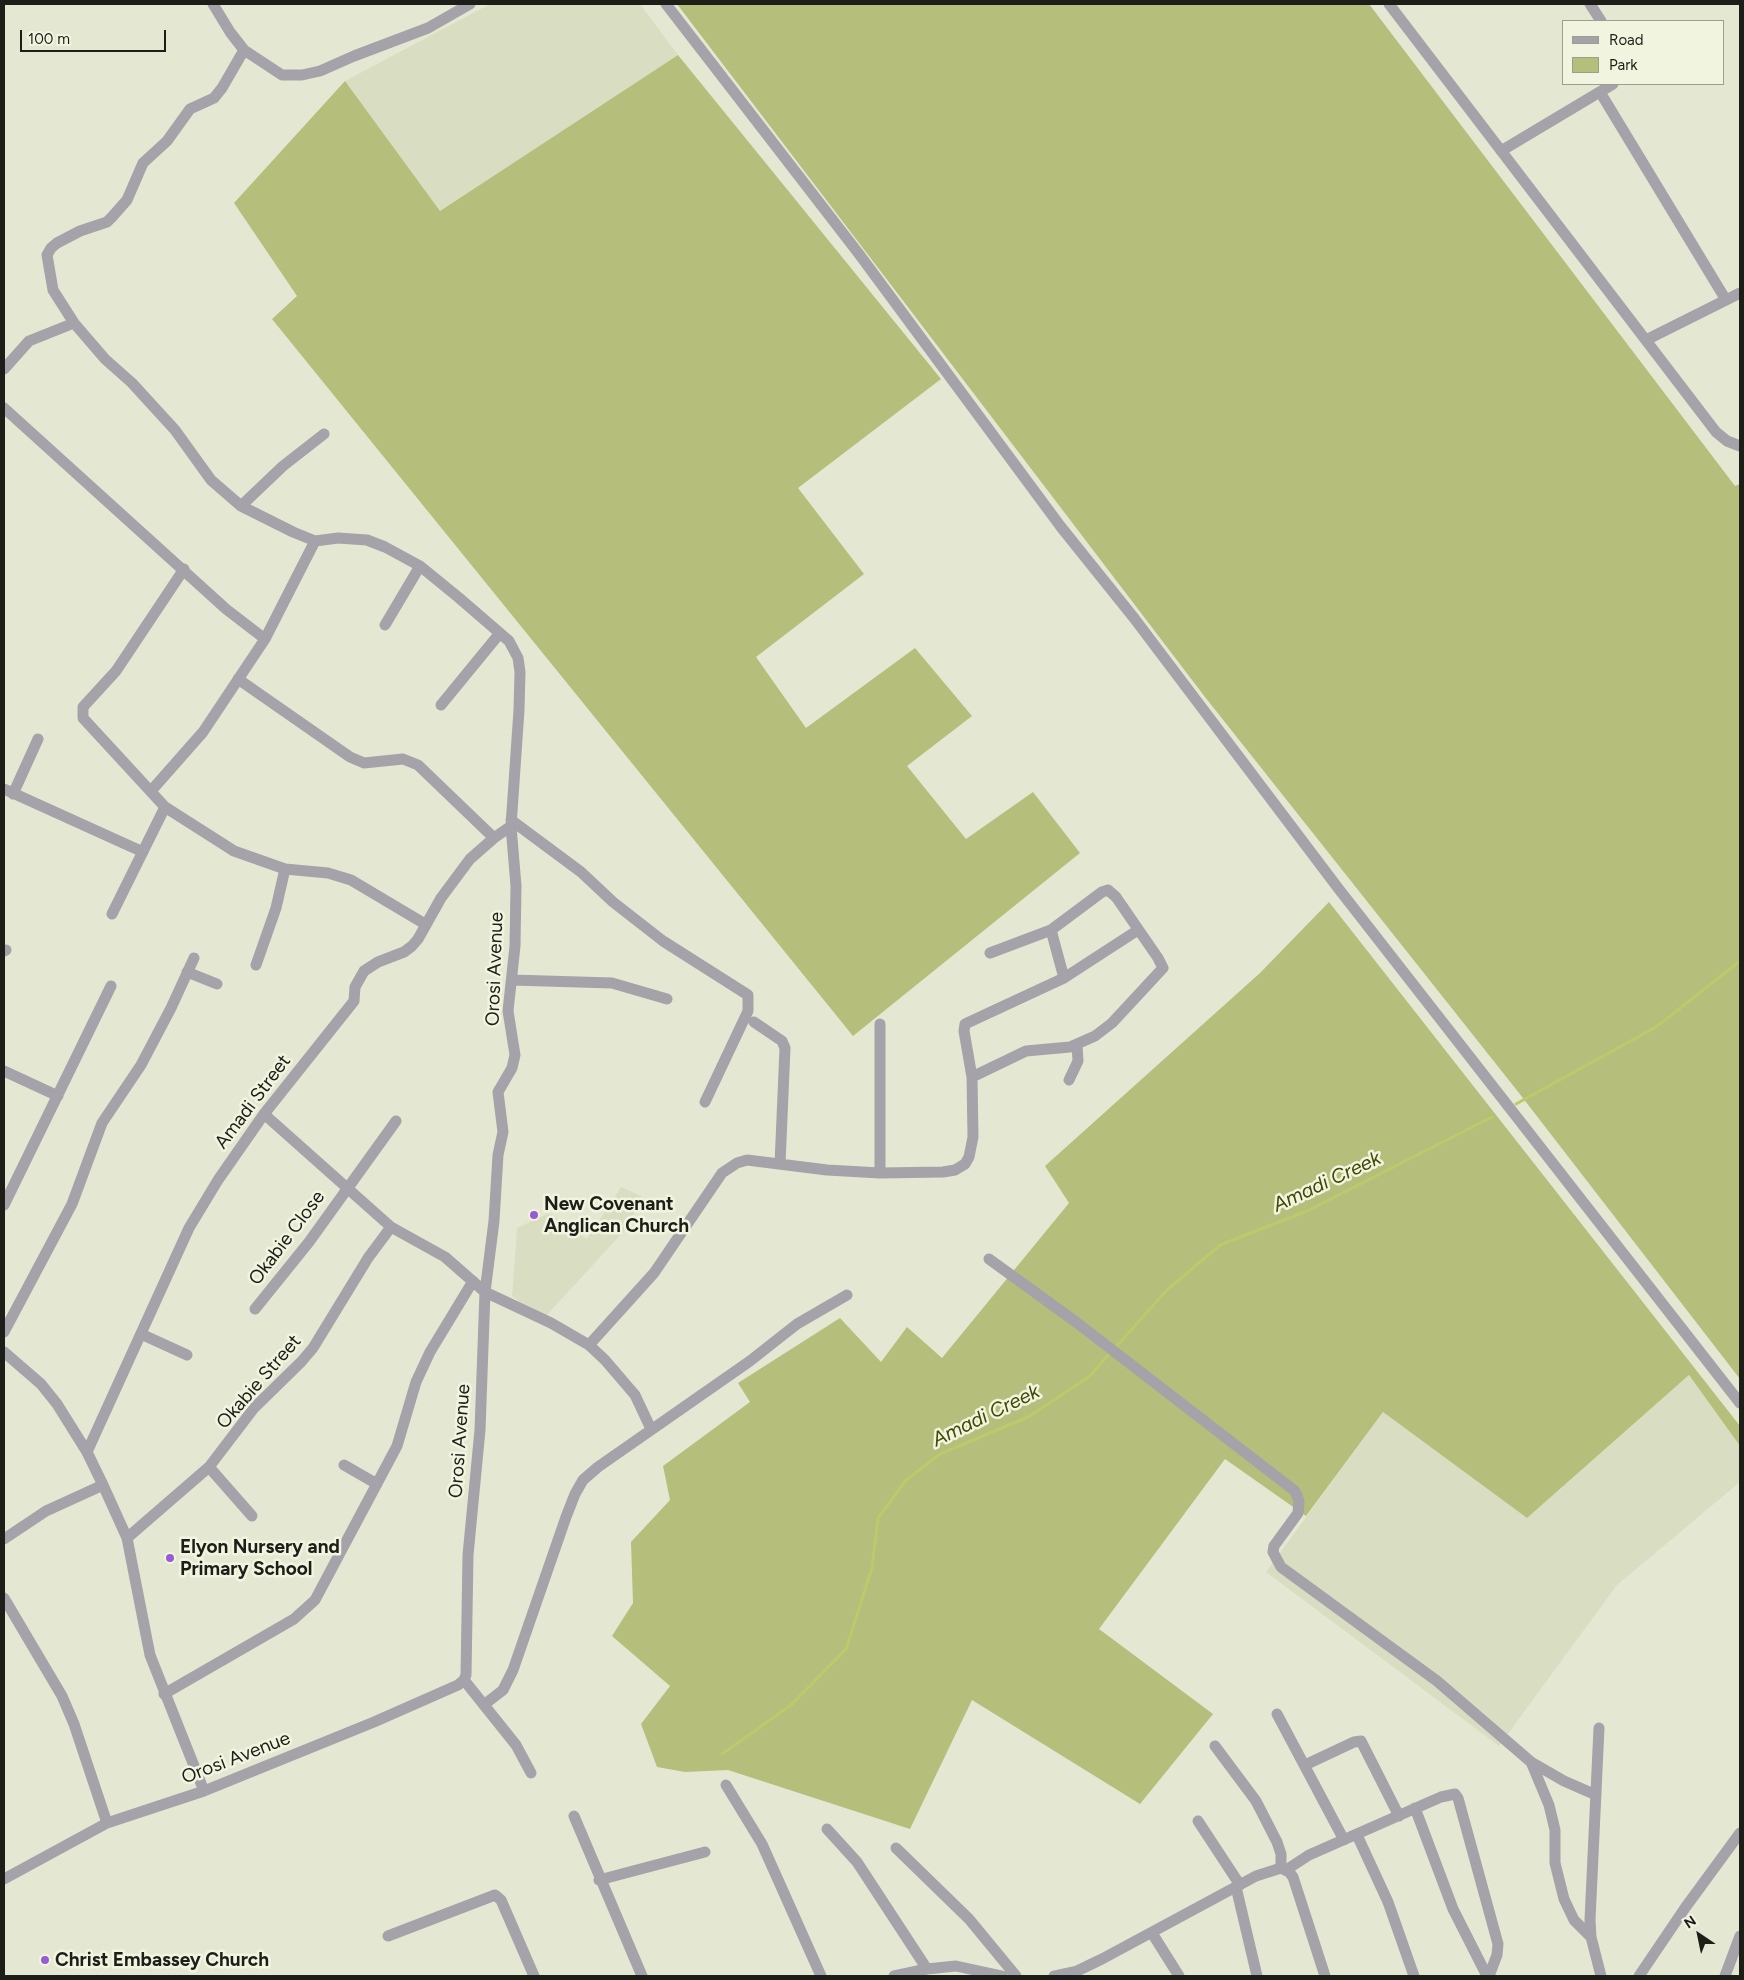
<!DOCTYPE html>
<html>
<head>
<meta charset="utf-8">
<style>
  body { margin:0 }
  #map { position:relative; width:1744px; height:1980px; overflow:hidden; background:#e4e8d3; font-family:Figtree,sans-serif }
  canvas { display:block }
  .frame { position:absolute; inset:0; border:5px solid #1d1e17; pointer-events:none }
  .legend { position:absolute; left:1562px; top:20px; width:162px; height:65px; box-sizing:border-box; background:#f1f5e0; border:1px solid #9c9f90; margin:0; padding:6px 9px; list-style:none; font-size:15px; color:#1d1e17 }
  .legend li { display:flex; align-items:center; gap:10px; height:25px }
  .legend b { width:25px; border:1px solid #9c9f90 }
  .north { position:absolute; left:1674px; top:1910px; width:50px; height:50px; -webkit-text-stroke:4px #f1f5e0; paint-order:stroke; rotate:326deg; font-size:14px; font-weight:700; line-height:20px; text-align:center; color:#1d1e17 }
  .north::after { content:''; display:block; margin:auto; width:18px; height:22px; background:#1d1e17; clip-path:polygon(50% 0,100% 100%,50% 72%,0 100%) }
  .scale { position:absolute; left:20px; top:30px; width:146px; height:22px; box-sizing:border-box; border:2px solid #1d1e17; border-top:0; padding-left:6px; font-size:15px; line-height:18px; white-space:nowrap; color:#1d1e17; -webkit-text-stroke:4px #f1f5e0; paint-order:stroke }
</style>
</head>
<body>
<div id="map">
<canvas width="1744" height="1980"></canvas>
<div class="frame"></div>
<ul class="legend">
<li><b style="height:6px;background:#a5a2aa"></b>Road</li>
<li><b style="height:14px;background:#b5be7b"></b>Park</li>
</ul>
<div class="north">N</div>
<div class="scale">100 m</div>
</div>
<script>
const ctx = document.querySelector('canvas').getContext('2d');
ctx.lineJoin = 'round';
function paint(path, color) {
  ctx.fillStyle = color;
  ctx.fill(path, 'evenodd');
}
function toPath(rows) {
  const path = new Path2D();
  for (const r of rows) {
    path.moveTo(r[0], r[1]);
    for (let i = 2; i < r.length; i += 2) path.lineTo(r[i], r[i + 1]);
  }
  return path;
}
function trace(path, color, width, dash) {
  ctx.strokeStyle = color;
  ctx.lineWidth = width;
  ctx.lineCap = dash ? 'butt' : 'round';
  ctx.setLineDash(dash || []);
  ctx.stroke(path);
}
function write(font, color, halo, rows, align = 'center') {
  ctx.font = font + ' Figtree,sans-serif';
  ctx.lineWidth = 5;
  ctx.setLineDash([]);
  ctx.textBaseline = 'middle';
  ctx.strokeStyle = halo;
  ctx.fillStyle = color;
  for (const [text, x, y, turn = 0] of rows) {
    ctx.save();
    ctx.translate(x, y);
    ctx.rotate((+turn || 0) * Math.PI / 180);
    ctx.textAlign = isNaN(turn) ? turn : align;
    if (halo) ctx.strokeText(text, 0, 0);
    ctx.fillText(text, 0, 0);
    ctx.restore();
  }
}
const built = toPath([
  [490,4,640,4,678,55,440,211,345,81],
  [621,1187,643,1197,625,1230,546,1316,529,1308,512,1296,517,1228,549,1213,587,1239],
  [1689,1375,1740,1446,1740,1482,1617,1585,1499,1746,1266,1572,1383,1412,1527,1518]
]);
const green = toPath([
  [677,4,1369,4,1735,486,1740,484,1740,1379,1519,1093,1205,697],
  [678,55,941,379,798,488,864,574,756,657,806,728,915,648,972,716,907,766,966,839,1033,792,1080,853,853,1036,272,319,297,296,234,203,345,81,440,211],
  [1329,902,1740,1426,1740,1446,1689,1375,1527,1518,1383,1412,1306,1516,1225,1459,1099,1629,1213,1714,1140,1804,972,1700,910,1829,728,1770,685,1772,657,1767,641,1724,670,1686,612,1636,633,1603,631,1542,670,1500,663,1466,750,1402,738,1383,840,1318,881,1362,907,1327,942,1358,1069,1203,1045,1166,1260,973]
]);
const stream = toPath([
  [1516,1104,1656,1027,1740,961],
  [1115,1348,1166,1291,1220,1245,1307,1211,1492,1117],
  [722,1754,791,1705,846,1649,872,1568,878,1518,906,1480,940,1454,1028,1417,1090,1376,1110,1353]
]);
const street = toPath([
  [213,4,230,32,244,50,282,75,302,75,320,71,354,56,428,28,470,4],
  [666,4,859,254,1061,527,1134,618,1338,888,1740,1403],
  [1389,4,1716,432,1727,441,1740,446],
  [1590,4,1601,21],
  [1600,92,1726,300],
  [1501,151,1613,84],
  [1646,340,1740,293],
  [4,369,29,341,74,323],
  [4,408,226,609,265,639],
  [241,506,283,466,324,434],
  [184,569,116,671,83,707,83,718,165,807,234,851,285,869,328,873,351,880,425,924],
  [385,625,420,566],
  [238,679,350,757,364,763,403,759,418,765,494,838],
  [441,705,500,633],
  [4,789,143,852],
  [151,791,203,732,265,639,315,541],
  [13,794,38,739],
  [511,820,581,872,613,902,663,941,748,995,748,1011,705,1102],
  [112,914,165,807],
  [1051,930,1064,978],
  [4,951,6,950],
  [256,965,276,908,285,869],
  [187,972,217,984],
  [512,980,612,983,667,999],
  [754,1022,782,1041,785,1048,780,1164],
  [4,1071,58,1096],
  [972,1077,1026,1051,1070,1047,1095,1036,1112,1023,1163,968,1158,958,1116,897,1108,890,1102,892,1051,930,990,953],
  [1069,1080,1078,1061,1077,1045],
  [264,1114,391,1227,445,1257,485,1292,551,1323,589,1345,605,1360,635,1395,651,1429],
  [880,1173,880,1024],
  [4,1205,111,986],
  [989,1259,1076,1322,1295,1491,1299,1501,1298,1513,1274,1546,1273,1552,1281,1567,1437,1681,1531,1762,1564,1781,1596,1795],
  [255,1309,309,1242,396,1121],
  [4,1332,72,1204,102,1123,141,1065,171,1008,194,958],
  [141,1334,187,1355],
  [589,1345,654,1273,722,1173,737,1163,747,1160,827,1170,880,1173,943,1172,955,1170,965,1164,969,1157,973,1137,972,1077,964,1031,965,1024,1064,978,1138,930],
  [4,1352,41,1384,57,1404,87,1452,103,1485,127,1538,150,1655,204,1791],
  [87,1452,189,1228,218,1180,264,1114,354,1001,355,987,364,971,378,962,404,952,412,946,418,939,441,898,470,859,494,838,511,826],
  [344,1465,377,1484],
  [209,1467,252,1516],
  [127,1538,209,1467,254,1408,301,1362,313,1348,368,1258,391,1227],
  [4,1539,46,1511,103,1485],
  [4,1598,62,1696,74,1724,107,1823],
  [464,1680,516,1745,531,1773],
  [164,1694,294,1619,315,1600,397,1446,416,1382,430,1352,473,1281],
  [485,1704,503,1690,513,1670,566,1517,575,1494,583,1480,598,1467,750,1361,797,1324,847,1295],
  [1277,1714,1344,1840],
  [1599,1728,1590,1920,1591,1937,1601,1976],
  [1215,1746,1256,1801,1277,1842,1281,1854,1281,1868],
  [1531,1762,1549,1805,1555,1830,1555,1863,1564,1899,1574,1920,1591,1937],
  [1305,1765,1354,1742,1361,1741,1399,1816],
  [726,1785,762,1844,821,1976],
  [1415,1808,1453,1909,1487,1976],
  [574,1816,642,1976],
  [1198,1821,1240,1885],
  [827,1829,857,1862,927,1969],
  [1357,1835,1388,1902,1414,1976],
  [896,1848,969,1919,1016,1976],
  [1286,1870,1309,1855,1441,1797,1455,1794,1458,1798,1498,1944,1497,1955,1489,1976],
  [4,1879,107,1823,204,1791,374,1722,458,1685,464,1680,466,1675,468,1555,480,1430,485,1292,494,1221,498,1155,503,1132,498,1092,512,1068,515,1055,508,1011,515,946,516,886,511,826,519,710,520,672,518,658,509,641,458,597,420,566,385,547,367,540,338,538,315,541,293,532,241,506,211,480,175,430,132,383,105,359,74,323,53,290,47,255,51,248,57,243,80,231,107,222,112,217,127,200,143,163,167,141,190,109,214,98,222,88,244,50],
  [599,1880,705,1852],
  [1236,1887,1257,1976],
  [1152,1933,1179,1976],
  [388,1936,495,1895,501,1900,534,1976],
  [894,1976,927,1969,956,1966,1002,1976],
  [1054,1976,1077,1971,1102,1959,1256,1876,1281,1868,1289,1872,1293,1877,1325,1976],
  [1639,1976,1685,1908,1740,1833],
  [1725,1976,1740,1936]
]);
const markers = [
  [534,1215,5,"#995bd2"],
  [170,1558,5,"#995bd2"],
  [45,1960,5,"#995bd2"]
];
const streetNames = [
  ["Orosi Avenue",495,969,-88],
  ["Amadi Street",253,1102,-53],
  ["Okabie Close",287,1238,-53],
  ["Okabie Street",259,1382,-49],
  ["Orosi Avenue",460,1441,-86],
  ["Orosi Avenue",236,1758,-21]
];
const poiNames = [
  ["New Covenant",544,1204],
  ["Anglican Church",544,1226],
  ["Elyon Nursery and",180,1547],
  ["Primary School",180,1569],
  ["Christ Embassey Church",55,1960]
];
const waterNames = [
  ["Amadi Creek",1327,1182,-25],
  ["Amadi Creek",986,1416,-26]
];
paint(built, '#d9dec2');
paint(green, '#b5be7b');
trace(stream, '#bec96b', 3);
trace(street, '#a5a2aa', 11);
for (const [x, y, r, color] of markers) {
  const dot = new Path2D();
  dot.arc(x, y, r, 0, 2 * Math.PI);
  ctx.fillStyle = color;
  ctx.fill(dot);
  trace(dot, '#f1f5e0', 2);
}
write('19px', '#1d1e17', '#f1f5e0', streetNames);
write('bold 19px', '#1d1e17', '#f1f5e0', poiNames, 'left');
write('italic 20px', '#434900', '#f1f5e0', waterNames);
</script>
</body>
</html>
